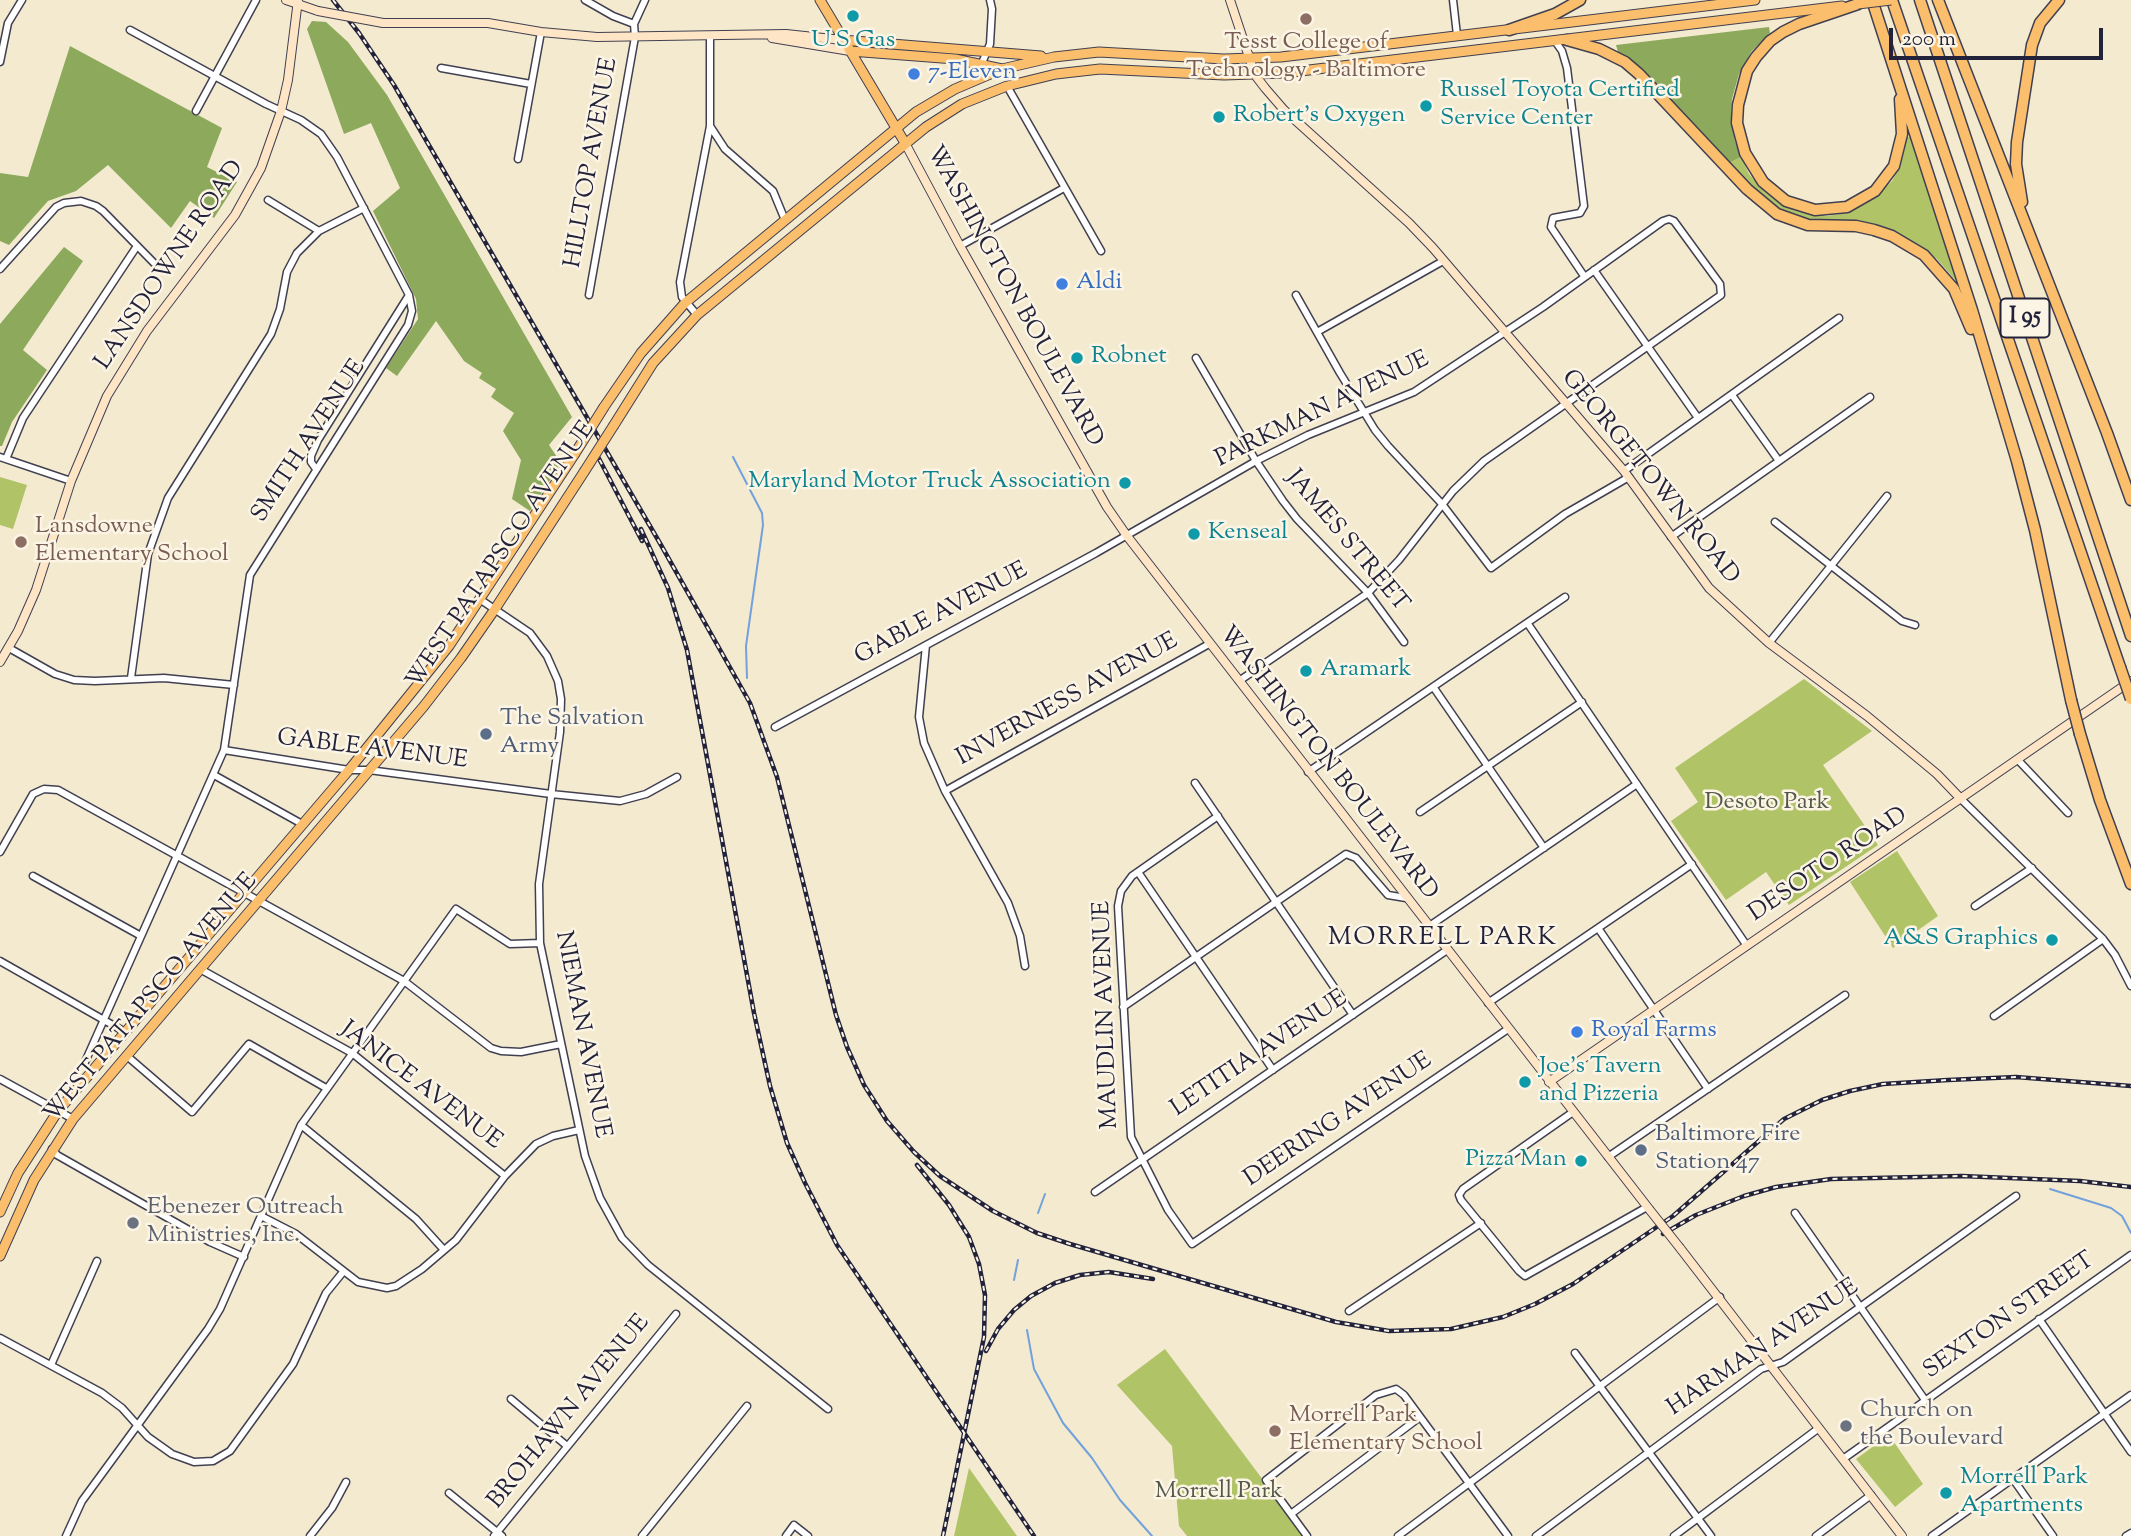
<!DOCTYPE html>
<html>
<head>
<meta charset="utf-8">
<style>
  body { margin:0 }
  #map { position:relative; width:2131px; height:1536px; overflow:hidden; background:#f3ead0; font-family:"Sorts Mill Goudy",serif }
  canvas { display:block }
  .scale { position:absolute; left:1889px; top:28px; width:214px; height:32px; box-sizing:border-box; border:4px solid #22223b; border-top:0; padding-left:9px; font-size:21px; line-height:24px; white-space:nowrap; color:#22223b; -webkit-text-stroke:5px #fcf5e5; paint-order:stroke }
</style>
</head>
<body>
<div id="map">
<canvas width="2131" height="1536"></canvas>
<div class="scale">200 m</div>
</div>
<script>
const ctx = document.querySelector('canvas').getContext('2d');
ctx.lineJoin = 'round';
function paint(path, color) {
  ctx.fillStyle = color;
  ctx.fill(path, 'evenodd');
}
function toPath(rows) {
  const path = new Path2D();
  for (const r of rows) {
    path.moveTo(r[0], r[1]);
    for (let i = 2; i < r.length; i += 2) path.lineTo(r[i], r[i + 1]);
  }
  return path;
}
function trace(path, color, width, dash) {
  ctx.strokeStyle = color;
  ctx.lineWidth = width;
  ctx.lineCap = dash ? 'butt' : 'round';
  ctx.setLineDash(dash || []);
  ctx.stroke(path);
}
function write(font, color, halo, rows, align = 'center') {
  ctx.font = font + ' "Sorts Mill Goudy",serif';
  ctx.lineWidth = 5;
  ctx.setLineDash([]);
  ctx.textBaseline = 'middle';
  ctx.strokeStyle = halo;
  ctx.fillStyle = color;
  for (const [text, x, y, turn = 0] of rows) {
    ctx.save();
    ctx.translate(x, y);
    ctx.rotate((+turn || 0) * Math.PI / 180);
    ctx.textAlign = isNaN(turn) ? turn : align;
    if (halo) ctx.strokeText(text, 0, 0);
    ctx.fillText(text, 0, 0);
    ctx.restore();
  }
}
const green = toPath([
  [1911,135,1957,282,1937,259,1917,244,1893,232,1804,220,1782,211,1767,201,1729,163,1741,157,1749,174,1765,192,1780,204,1797,211,1827,216,1847,213,1873,199,1892,181,1900,168,1907,138],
  [0,477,27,485,13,529,0,525],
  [1804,679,1872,731,1823,765,1878,845,1789,905,1766,872,1726,900,1671,821,1698,802,1675,768],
  [1897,851,1938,916,1893,948,1850,882],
  [1165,1349,1305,1536,1187,1536,1179,1526,1172,1446,1117,1385],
  [1889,1435,1923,1484,1895,1507,1856,1459],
  [969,1468,1017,1536,954,1536]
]);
const forest = toPath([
  [312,21,326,22,348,42,387,95,572,417,549,445,561,463,530,511,512,499,521,460,503,431,514,413,491,397,496,389,479,378,482,373,464,361,436,321,397,376,386,368,418,319,416,299,373,211,400,188,371,123,344,134,307,29],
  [1769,27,1770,33,1751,52,1739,74,1732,99,1731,116,1735,141,1741,157,1729,163,1632,61,1618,52,1616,45],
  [70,46,222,128,207,167,237,182,214,218,190,201,171,228,108,165,76,191,48,201,9,245,0,241,0,173,28,177],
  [64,247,83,261,23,350,47,370,12,422,2,446,0,446,0,324]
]);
const stream = toPath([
  [733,457,762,513,763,525,746,646,747,678],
  [2050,1189,2111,1208,2122,1216,2131,1233],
  [1038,1213,1045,1194],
  [1014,1280,1018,1260],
  [1027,1330,1034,1369,1063,1423,1092,1458,1120,1500,1152,1536]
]);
const street = toPath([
  [585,0,613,16,634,24],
  [1453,0,1457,35],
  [1555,41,1562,51,1567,68,1584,206,1580,213,1553,218,1551,227,1584,276],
  [0,62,8,23,22,0],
  [982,63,990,44,992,9,990,0],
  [441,68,531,84],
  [1007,86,1101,251],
  [196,111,256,0],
  [710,126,725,149,773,191,785,220],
  [518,159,541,32],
  [268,200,319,231],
  [960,246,1064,188],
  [0,269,56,207,64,203,81,201,96,206,103,211,154,263],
  [1594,270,1698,418],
  [589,295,635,37,634,24,645,0],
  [1296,295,1340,373,1375,430,1388,446,1442,504,1491,568,1565,514,1629,477],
  [697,315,682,297,680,282,710,126,710,36],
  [1317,332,1443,261],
  [1196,358,1256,461,1283,501,1297,519,1368,593,1404,642],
  [1732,395,1779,461],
  [0,457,71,481],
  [6,459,23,418,137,246],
  [316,469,311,462,311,456,318,440,409,295],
  [1624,471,1839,318],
  [1775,522,1902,621,1915,625],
  [1671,537,1870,397],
  [481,600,530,633,547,656,558,681,561,699,560,732,539,884,540,943,585,1156,600,1198,622,1238,648,1265,828,1409],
  [1528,624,1747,946],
  [1769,643,1887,496],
  [926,645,919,717,924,743,945,791,1008,903,1020,936,1025,966],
  [9,648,55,674,74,680,95,681,164,678,234,685],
  [131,678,148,554,168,498,271,334,280,309,287,272,297,253,319,231,364,208],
  [1434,688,1544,848],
  [775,727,1096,553,1256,461,1308,435,1414,392,1543,307,1663,221,1669,219,1674,221,1720,284,1721,295,1484,461,1453,491,1399,560,1368,593,1239,681],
  [224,750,349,770,369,770,551,794,620,801,646,794,677,777],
  [2018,760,2068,813],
  [1308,772,1565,597],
  [214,775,302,824],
  [1195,783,1353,1015],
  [945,791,1209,644],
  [1961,799,2103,939,2115,955,2131,986],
  [1420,812,1582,702],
  [1218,816,1132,876,1121,891,1118,906,1131,1137,1168,1210,1192,1244,1508,1029],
  [0,852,33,794,44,789,58,790,404,981,491,1048,501,1051,521,1052,561,1044],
  [1138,872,1273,1070],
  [33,876,141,936],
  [1975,906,2032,868],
  [1428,927,1637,784],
  [1598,928,1708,1089],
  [0,961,125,1032],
  [200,969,352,1053,505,1176],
  [1488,1003,1692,864],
  [1123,1007,1346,854,1356,858,1388,895,1406,898],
  [1994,1016,2103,939],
  [127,1056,192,1112,249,1044,326,1088],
  [85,1062,224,750,250,575,408,325,412,311,409,295,337,157,321,134,301,120,266,104,130,30],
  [0,1079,73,1119],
  [1573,1112,1463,1189,1459,1195,1461,1200,1519,1271,1525,1276,1647,1207],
  [301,1125,416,1219,444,1250],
  [52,1149,57,1155,210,1242,244,1257],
  [1608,1157,1845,995],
  [1095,1192,1447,950],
  [1795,1213,1925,1400],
  [261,1216,296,1234,358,1282,387,1288,396,1286,422,1269,456,1240,505,1176,536,1144,553,1136,579,1130],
  [1349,1311,1481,1223],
  [2039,1319,2131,1452],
  [0,1338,102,1393,122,1408,148,1437,172,1454,194,1462,213,1461,230,1451,293,1364,326,1293,343,1272],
  [1575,1353,1711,1536],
  [51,1365,97,1261],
  [511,1399,567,1446],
  [1843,1459,2131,1255],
  [2013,1479,2053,1536],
  [449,1493,502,1536],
  [1291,1514,1420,1417],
  [66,1536,82,1501,208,1329,220,1309,301,1125,456,909,510,944,540,943],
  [310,1536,332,1508,346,1482],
  [494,1536,676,1314],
  [642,1536,747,1406],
  [786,1536,794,1525,808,1536],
  [1307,1536,1266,1480,1376,1395,1396,1389,1404,1395,1508,1536],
  [1398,1536,1720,1297],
  [1536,1536,1761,1369,1783,1362,2016,1196],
  [1674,1536,1819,1428],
  [1816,1536,1871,1495],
  [1932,1536,2131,1395],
  [2126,1536,2131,1533]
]);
const secondary = toPath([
  [286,0,318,11],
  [1230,0,1255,75,1265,88,1284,110,1409,223,1433,248,1624,471,1709,588,1769,643,1867,716,1937,774,1961,799],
  [383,23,488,23,541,32,597,37,786,34,842,40],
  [772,38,850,51],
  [905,143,960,246,1107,507,1127,536,1649,1209],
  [0,662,18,631,36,590,71,481,107,396,147,331,235,215,261,168,281,111,288,80,298,0],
  [1549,1082,2131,681],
  [1680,1248,1902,1536]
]);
const primary = toPath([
  [820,0,905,143],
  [842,40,1041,56],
  [850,51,955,59,1002,69],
  [604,407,641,353,685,303,916,112,955,89,1002,69,1054,57,1099,52,1224,59,1281,57,1755,0],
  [614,425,653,363,697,315,926,127,962,104,1007,86,1056,74,1100,69,1224,75,1284,73,1842,6],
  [0,1212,18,1173,58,1111,349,770,449,646,574,455],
  [0,1256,34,1180,73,1119,424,706,461,658,495,609,584,472]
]);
const highway = toPath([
  [1872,0,1972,310,2017,461,2035,530,2071,700],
  [1892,0,2120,667],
  [1920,0,2131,636],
  [1938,0,2107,433,2131,500],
  [1858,4,1799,24,1783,32,1770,41,1756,57,1747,71,1738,105,1737,123,1745,153,1763,182,1786,201,1815,210,1847,207,1875,191,1894,166,1902,134,1900,99],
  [1509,30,1555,14,1580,0],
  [1567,40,1599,49,1625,62,1639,74,1747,189,1777,214,1808,225,1856,226,1874,230,1892,236,1924,255,1954,289,1971,329],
  [2022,202,2016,164,2017,142,2032,45,2040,23,2059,0],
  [2080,734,2100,800,2131,884]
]);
const rail = toPath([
  [333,0,359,33,394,85,661,545,750,703,777,777,836,1015,847,1047,864,1085,887,1121,914,1152,940,1176,993,1211,1037,1233,1070,1244,1336,1322,1389,1331,1451,1329,1503,1317,1535,1304,1573,1284,1673,1216,1784,1119,1822,1100,1850,1091,1883,1084,1948,1080,2016,1077,2131,1086],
  [595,451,642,541],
  [641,529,668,588,687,650,754,1013,770,1086,787,1143,805,1183,837,1245,1034,1536],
  [917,1165,949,1205,969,1237,979,1264,985,1295,984,1337,943,1536],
  [1663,1234,1696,1215,1744,1196,1776,1187,1831,1179,1962,1176,2080,1181,2131,1187],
  [986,1351,998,1329,1014,1310,1031,1296,1055,1283,1080,1275,1109,1272,1153,1279]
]);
const secondaryBridge = toPath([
  [318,11,383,23],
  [1649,1209,1680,1248]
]);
const primaryBridge = toPath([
  [1858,4,1891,0],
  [574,455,604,407],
  [584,472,614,425]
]);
const highwayBridge = toPath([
  [2120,667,2131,699],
  [2071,700,2080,734]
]);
const markers = [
  [853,16,7,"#0f9aa8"],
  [1306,19,7,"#8d6e63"],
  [914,74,7,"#3f7fe0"],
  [1426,106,7,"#0f9aa8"],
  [1219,117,7,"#0f9aa8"],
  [1062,284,7,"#3f7fe0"],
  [1077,358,7,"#0f9aa8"],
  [1125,483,7,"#0f9aa8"],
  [1194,534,7,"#0f9aa8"],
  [21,542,7,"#8d6e63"],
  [1306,671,7,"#0f9aa8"],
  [486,734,7,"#5c6f8a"],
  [2052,940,7,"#0f9aa8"],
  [1577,1032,7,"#3f7fe0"],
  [1525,1082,7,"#0f9aa8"],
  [1641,1150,7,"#5c6f8a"],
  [1581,1161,7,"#0f9aa8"],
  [133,1223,7,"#6b7280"],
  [1846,1426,7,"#6b7280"],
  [1275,1431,7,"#8d6e63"],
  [1946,1493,7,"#0f9aa8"]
];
const shields = [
  [2025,318,49]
];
const shieldNames = [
  ["I 95",2025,318]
];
const cultureNames = [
  ["U S Gas",853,42,"center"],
  ["Russel Toyota Certified",1440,92],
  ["Service Center",1440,120],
  ["Robert's Oxygen",1233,117],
  ["Robnet",1091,358],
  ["Maryland Motor Truck Association",1111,483,"right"],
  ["Kenseal",1208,534],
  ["Aramark",1320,671],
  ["A&S Graphics",2038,940,"right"],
  ["Joe's Tavern",1539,1068],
  ["and Pizzeria",1539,1096],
  ["Pizza Man",1567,1161,"right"],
  ["Morrell Park",1960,1479],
  ["Apartments",1960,1507]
];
const educationNames = [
  ["Tesst College of",1306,44,"center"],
  ["Technology - Baltimore",1306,72,"center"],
  ["Lansdowne",35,528],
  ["Elementary School",35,556],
  ["Morrell Park",1289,1417],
  ["Elementary School",1289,1445]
];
const shopNames = [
  ["7-Eleven",928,74],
  ["Aldi",1076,284],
  ["Royal Farms",1591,1032]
];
const streetNames = [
  ["HILLTOP AVENUE",593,163,-80],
  ["LANSDOWNE ROAD",171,266,-56],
  ["WASHINGTON BOULEVARD",1013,297,61],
  ["PARKMAN AVENUE",1323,411,-26],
  ["SMITH AVENUE",310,442,-57],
  ["GEORGETOWN ROAD",1649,478,51],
  ["JAMES STREET",1346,542,50],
  ["WEST PATAPSCO AVENUE",502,556,-56],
  ["GABLE AVENUE",942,615,-28],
  ["INVERNESS AVENUE",1068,701,-29],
  ["GABLE AVENUE",372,751,7],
  ["WASHINGTON BOULEVARD",1327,764,52],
  ["DESOTO ROAD",1829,866,-34],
  ["WEST PATAPSCO AVENUE",152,999,-50],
  ["MAUDLIN AVENUE",1108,1015,-92],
  ["NIEMAN AVENUE",581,1035,79],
  ["LETITIA AVENUE",1260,1055,-34],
  ["JANICE AVENUE",420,1087,37],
  ["DEERING AVENUE",1339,1121,-34],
  ["SEXTON STREET",2010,1317,-35],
  ["HARMAN AVENUE",1764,1349,-34],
  ["BROHAWN AVENUE",570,1413,-51]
];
const serviceNames = [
  ["The Salvation",500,720],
  ["Army",500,748],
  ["Baltimore Fire",1655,1136],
  ["Station 47",1655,1164]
];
const parkNames = [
  ["Desoto Park",1767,804],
  ["Morrell Park",1219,1493]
];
const worshipNames = [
  ["Ebenezer Outreach",147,1209],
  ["Ministries, Inc.",147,1237],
  ["Church on",1860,1412],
  ["the Boulevard",1860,1440]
];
const neighbourhoodNames = [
  ["MORRELL PARK",1443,940]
];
paint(green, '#b0c367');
paint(forest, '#8ca95c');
trace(stream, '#72a1db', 2);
trace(street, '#414051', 9);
trace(secondary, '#414051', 10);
trace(primary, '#414051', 11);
trace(highway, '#414051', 13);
trace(street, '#fff', 6);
trace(secondary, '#fde5c5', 8);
trace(primary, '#fabe6d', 9);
trace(highway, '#fabe6d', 10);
trace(rail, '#22223b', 4.5);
trace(rail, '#fcf5e5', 2, [5]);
trace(secondaryBridge, '#414051', 10, []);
trace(primaryBridge, '#414051', 11, []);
trace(highwayBridge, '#414051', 13, []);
trace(secondaryBridge, '#fde5c5', 8);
trace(primaryBridge, '#fabe6d', 9);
trace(highwayBridge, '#fabe6d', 10);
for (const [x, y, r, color] of markers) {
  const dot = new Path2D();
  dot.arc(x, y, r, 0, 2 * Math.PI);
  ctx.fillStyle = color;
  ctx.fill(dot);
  trace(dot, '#fcf5e5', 2.5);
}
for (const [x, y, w] of shields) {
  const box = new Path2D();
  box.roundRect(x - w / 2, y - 19.5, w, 39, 5);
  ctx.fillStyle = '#fcf5e5';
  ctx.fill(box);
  trace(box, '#22223b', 2);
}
write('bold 23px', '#22223b', null, shieldNames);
write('24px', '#0d838f', '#fcf5e5', cultureNames, 'left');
write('24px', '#785e54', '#fcf5e5', educationNames, 'left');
write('24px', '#366cbe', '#fcf5e5', shopNames, 'left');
write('24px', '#22223b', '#fcf5e5', streetNames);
write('24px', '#4e5e75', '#fcf5e5', serviceNames, 'left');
write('24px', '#545a4a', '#fcf5e5', parkNames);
write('24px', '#5b616d', '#fcf5e5', worshipNames, 'left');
ctx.letterSpacing = '2px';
write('26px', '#22223b', '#fcf5e5', neighbourhoodNames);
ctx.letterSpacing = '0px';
</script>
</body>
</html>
